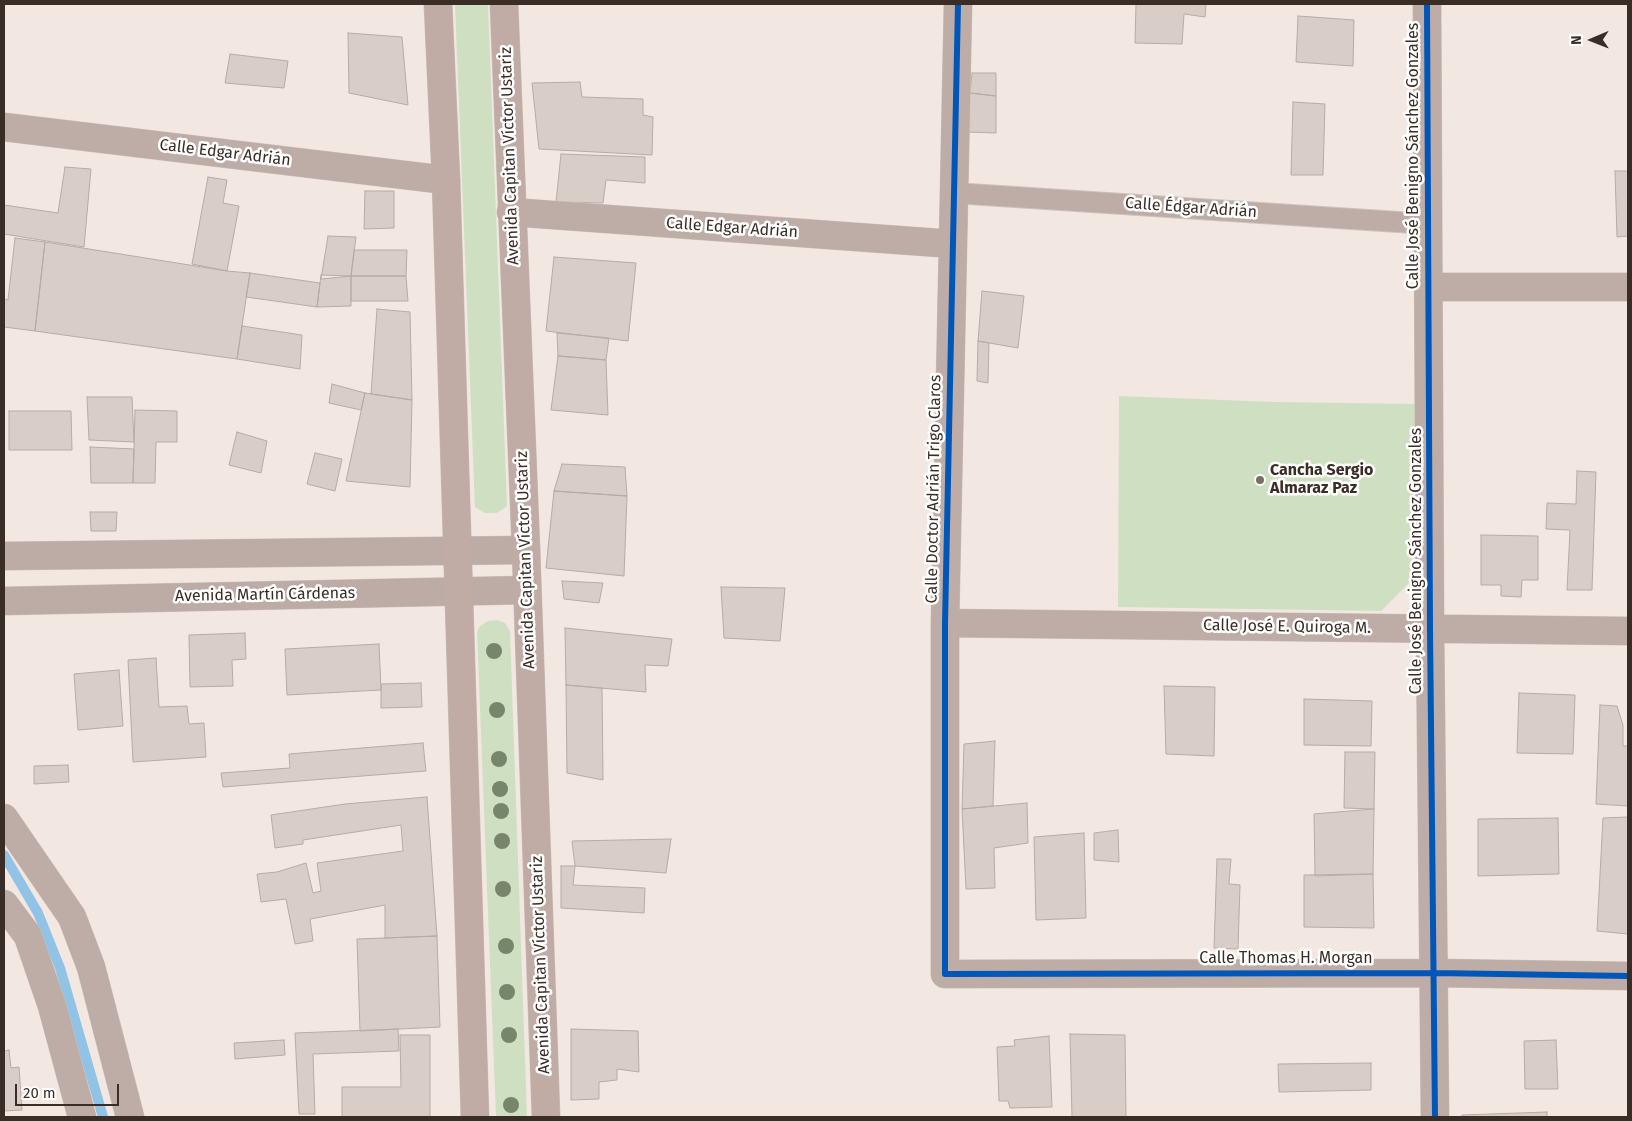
<!DOCTYPE html>
<html>
<head>
<meta charset="utf-8">
<style>
  body { margin:0 }
  #map { position:relative; width:1632px; height:1121px; overflow:hidden; background:#f3e7e1; font-family:"Fira Sans",sans-serif }
  canvas { display:block }
  .frame { position:absolute; inset:0; border:5px solid #3a2d26; pointer-events:none }
  .north { position:absolute; left:1567px; top:15px; width:50px; height:50px; -webkit-text-stroke:4px #fff; paint-order:stroke; rotate:269deg; font-size:14px; font-weight:700; line-height:20px; text-align:center; color:#3a2d26 }
  .north::after { content:''; display:block; margin:auto; width:18px; height:22px; background:#3a2d26; clip-path:polygon(50% 0,100% 100%,50% 72%,0 100%) }
  .scale { position:absolute; left:15px; top:1084px; width:104px; height:22px; box-sizing:border-box; border:2px solid #3a2d26; border-top:0; padding-left:6px; font-size:15px; line-height:18px; white-space:nowrap; color:#3a2d26; -webkit-text-stroke:4px #fff; paint-order:stroke }
</style>
</head>
<body>
<div id="map">
<canvas width="1632" height="1121"></canvas>
<div class="frame"></div>
<div class="north">N</div>
<div class="scale">20 m</div>
</div>
<script>
const ctx = document.querySelector('canvas').getContext('2d');
ctx.lineJoin = 'round';
function paint(path, color) {
  ctx.fillStyle = color;
  ctx.fill(path, 'evenodd');
}
function toPath(rows) {
  const path = new Path2D();
  for (const r of rows) {
    path.moveTo(r[0], r[1]);
    for (let i = 2; i < r.length; i += 2) path.lineTo(r[i], r[i + 1]);
  }
  return path;
}
function trace(path, color, width, dash) {
  ctx.strokeStyle = color;
  ctx.lineWidth = width;
  ctx.lineCap = dash ? 'butt' : 'round';
  ctx.setLineDash(dash || []);
  ctx.stroke(path);
}
function write(font, color, halo, rows, align = 'center') {
  ctx.font = font + ' "Fira Sans",sans-serif';
  ctx.lineWidth = 5;
  ctx.setLineDash([]);
  ctx.textBaseline = 'middle';
  ctx.strokeStyle = halo;
  ctx.fillStyle = color;
  for (const [text, x, y, turn = 0] of rows) {
    ctx.save();
    ctx.translate(x, y);
    ctx.rotate((+turn || 0) * Math.PI / 180);
    ctx.textAlign = isNaN(turn) ? turn : align;
    if (halo) ctx.strokeText(text, 0, 0);
    ctx.fillText(text, 0, 0);
    ctx.restore();
  }
}
const green = toPath([
  [455,4,488,4,507,506,497,513,485,513,475,507],
  [1119,396,1276,402,1416,404,1411,581,1381,611,1118,607],
  [497,620,505,623,510,631,527,1117,496,1117,477,632,480,626,488,621]
]);
const stream = toPath([
  [4,855,38,913,60,968,103,1117]
]);
const building = toPath([
  [1136,4,1206,4,1205,17,1184,14,1182,44,1135,43,1136,4],
  [1298,16,1354,20,1353,66,1296,62,1298,16],
  [348,33,402,37,408,105,349,93,348,33],
  [230,54,288,61,284,88,225,83,230,54],
  [972,73,996,73,996,96,970,93,972,73],
  [580,82,582,97,643,99,643,115,653,117,652,155,539,149,532,83,580,82],
  [970,93,996,96,996,133,967,132,970,93],
  [1293,102,1325,104,1323,175,1291,175,1293,102],
  [561,154,645,157,645,183,606,180,603,203,556,202,561,154],
  [65,167,91,169,84,247,4,234,4,205,58,213,65,167],
  [1615,171,1628,171,1628,236,1617,237,1615,171],
  [208,177,227,180,223,203,239,206,227,271,192,264,208,177],
  [365,191,394,191,394,228,364,229,365,191],
  [328,236,356,237,351,276,321,279,328,236],
  [15,238,45,242,35,331,4,327,4,299,8,300,15,238],
  [45,242,227,271,250,273,237,359,35,331,45,242],
  [354,250,407,250,406,276,351,276,354,250],
  [554,257,636,263,628,341,546,331,554,257],
  [250,273,320,283,317,307,246,297,250,273],
  [321,275,351,276,351,306,317,307,321,275],
  [351,276,406,276,408,301,351,301,351,276],
  [982,291,1024,296,1018,348,978,341,982,291],
  [377,309,410,312,412,400,371,394,377,309],
  [242,326,302,335,300,369,237,359,242,326],
  [557,333,609,338,606,360,558,356,557,333],
  [978,341,989,343,988,383,977,381,978,341],
  [558,356,606,360,608,415,551,410,558,356],
  [332,384,365,393,361,410,329,403,332,384],
  [365,393,412,400,410,487,346,481,365,393],
  [87,397,132,397,134,442,89,440,87,397],
  [135,410,177,411,177,442,156,442,155,483,133,483,135,410],
  [9,411,71,411,72,450,9,450,9,411],
  [237,432,267,441,261,473,229,465,237,432],
  [90,447,134,449,133,483,91,483,90,447],
  [315,453,342,459,335,491,307,484,315,453],
  [562,464,625,467,627,496,554,491,562,464],
  [1577,471,1596,472,1592,590,1567,590,1570,530,1546,529,1547,503,1576,504,1577,471],
  [554,491,627,496,624,576,546,568,554,491],
  [90,512,117,512,116,531,91,531,90,512],
  [1481,535,1538,536,1538,580,1522,580,1521,597,1501,596,1501,585,1481,585,1481,535],
  [562,581,603,583,599,603,564,599,562,581],
  [721,587,785,588,780,641,724,638,721,587],
  [565,628,672,639,668,666,645,665,646,692,566,685,565,628],
  [245,633,246,659,232,660,233,686,190,687,189,635,245,633],
  [379,644,381,690,287,695,285,649,379,644],
  [156,658,159,707,187,706,189,724,204,723,206,757,133,762,128,660,156,658],
  [119,670,123,726,78,730,74,674,119,670],
  [421,683,422,707,381,708,381,684,421,683],
  [566,685,602,688,603,780,567,773,566,685],
  [1164,686,1215,687,1214,756,1166,754,1164,686],
  [1519,693,1575,695,1573,754,1517,753,1519,693],
  [1304,699,1372,701,1371,746,1304,745,1304,699],
  [1600,705,1617,706,1623,725,1623,746,1628,746,1628,806,1596,804,1600,705],
  [995,741,993,806,962,809,964,744,995,741],
  [423,743,426,771,223,787,221,773,290,768,289,754,423,743],
  [1345,752,1375,752,1374,809,1344,808,1345,752],
  [68,765,69,782,34,784,34,766,68,765],
  [427,797,437,936,385,938,385,905,310,919,313,941,295,944,286,899,261,902,257,874,277,872,306,863,313,893,321,891,317,863,403,851,401,825,303,840,303,844,275,848,271,815,345,804,427,797],
  [1027,803,1028,843,994,848,995,888,966,889,962,809,1027,803],
  [1374,809,1373,874,1315,876,1314,814,1374,809],
  [1628,817,1628,934,1597,931,1603,818,1628,817],
  [1558,818,1559,874,1478,876,1478,819,1558,818],
  [1118,830,1119,862,1094,860,1094,833,1118,830],
  [1084,833,1086,918,1036,920,1034,837,1084,833],
  [671,839,666,873,575,866,572,841,671,839],
  [1217,859,1231,859,1229,884,1240,885,1238,949,1214,948,1217,859],
  [561,866,575,866,573,885,645,888,644,913,561,908,561,866],
  [1373,874,1374,928,1304,927,1304,875,1373,874],
  [437,936,440,1027,360,1031,357,939,437,936],
  [398,1029,399,1051,313,1054,315,1114,299,1114,295,1033,398,1029],
  [571,1029,638,1031,639,1072,617,1069,617,1080,599,1082,599,1099,571,1100,571,1029],
  [1070,1034,1125,1035,1126,1117,1072,1117,1070,1034],
  [400,1035,430,1035,430,1117,342,1117,342,1087,401,1087,400,1035],
  [1049,1036,1052,1107,1010,1108,1008,1101,999,1101,997,1047,1015,1046,1014,1040,1049,1036],
  [284,1040,285,1055,235,1059,234,1043,284,1040],
  [1556,1040,1558,1089,1525,1089,1524,1041,1556,1040],
  [9,1050,11,1068,19,1067,22,1110,4,1111,4,1051,9,1050],
  [1371,1063,1371,1090,1279,1092,1278,1064,1371,1063],
  [1547,1112,1547,1117,1462,1117,1462,1115,1547,1112]
]);
const lane = toPath([
  [954,193,1429,224]
]);
const street = toPath([
  [958,4,945,623,945,974,1435,973,1628,976],
  [1427,4,1430,629,1435,1117],
  [4,127,446,180],
  [511,212,953,244],
  [1429,287,1628,287],
  [945,623,1628,631],
  [4,818,72,917,91,967,130,1117],
  [4,904,28,936,52,1006,82,1117]
]);
const secondary = toPath([
  [4,556,526,550],
  [4,601,527,590]
]);
const primary = toPath([
  [438,4,446,180,475,1117],
  [504,4,526,550,546,1117]
]);
const cycleway = toPath([
  [958,4,945,623,945,974,1435,973,1628,976],
  [1427,4,1430,629,1435,1117]
]);
const trees = [
  [494,651],
  [497,710],
  [499,759],
  [500,789],
  [501,811],
  [502,841],
  [503,889],
  [506,946],
  [507,992],
  [509,1035],
  [511,1105]
];
const markers = [
  [1260,480,5,"#7b6e67"]
];
const streetNames = [
  ["Calle Edgar Adrián",225,153,7],
  ["Avenida Capitan Víctor Ustariz",510,156,-92],
  ["Calle José Benigno Sánchez Gonzales",1414,156,-90],
  ["Calle Édgar Adrián",1191,208,4],
  ["Calle Edgar Adrián",732,228,4],
  ["Calle Doctor Adrián Trigo Claros",934,489,-89],
  ["Avenida Capitan Víctor Ustariz",526,560,-92],
  ["Calle José Benigno Sánchez Gonzales",1417,561,-90],
  ["Avenida Martín Cárdenas",265,595,-1],
  ["Calle José E. Quiroga M.",1287,627,1],
  ["Calle Thomas H. Morgan",1286,959],
  ["Avenida Capitan Víctor Ustariz",541,965,-92]
];
const poiNames = [
  ["Cancha Sergio",1270,471],
  ["Almaraz Paz",1270,489]
];
paint(green, '#cfe0c2');
trace(stream, '#91c3e6', 10);
paint(building, '#d8cdc7');
trace(building, '#b6aba5', 1);
trace(lane, '#ccc3bd', 22);
trace(street, '#ccc3bd', 29);
trace(secondary, '#ccc3bd', 29);
trace(primary, '#ccc3bd', 29);
trace(lane, '#beaca6', 20);
trace(street, '#beaca6', 28);
trace(secondary, '#bdaba5', 28);
trace(primary, '#c0aca5', 28);
trace(cycleway, '#0057b8', 6);
ctx.fillStyle = '#77866a';
for (const [x, y] of trees) {
  ctx.beginPath();
  ctx.arc(x, y, 8, 0, 2 * Math.PI);
  ctx.fill();
}
for (const [x, y, r, color] of markers) {
  const dot = new Path2D();
  dot.arc(x, y, r, 0, 2 * Math.PI);
  ctx.fillStyle = color;
  ctx.fill(dot);
  trace(dot, '#fff', 2);
}
write('16px', '#3a2d26', '#fff', streetNames);
write('bold 16px', '#3a2d26', '#fff', poiNames, 'left');
</script>
</body>
</html>
